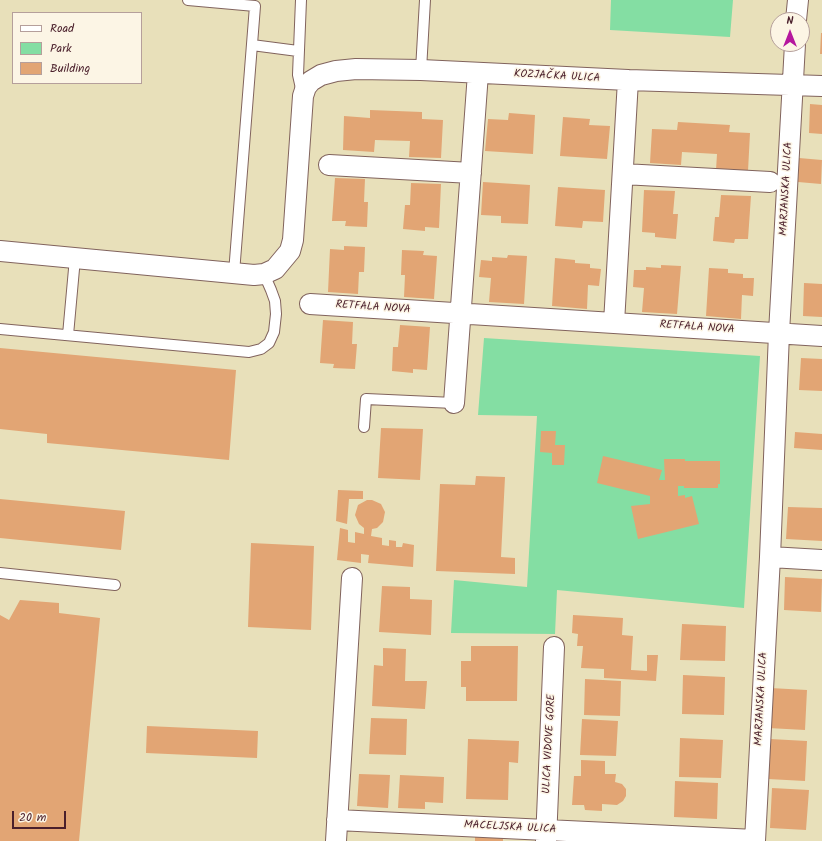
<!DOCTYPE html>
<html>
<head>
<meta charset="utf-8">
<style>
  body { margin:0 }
  #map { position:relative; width:822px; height:841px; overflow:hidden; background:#e8e0ba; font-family:Kalam,sans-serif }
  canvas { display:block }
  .legend { position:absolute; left:12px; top:12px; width:130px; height:72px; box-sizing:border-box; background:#fcf5e5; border:1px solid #b59f9b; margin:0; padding:5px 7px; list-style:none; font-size:12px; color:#4a1f2b }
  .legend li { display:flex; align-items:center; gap:8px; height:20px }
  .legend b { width:20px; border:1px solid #b59f9b }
  .north { position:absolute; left:770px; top:12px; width:40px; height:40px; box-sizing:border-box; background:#fcf5e5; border:1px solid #b59f9b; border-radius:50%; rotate:0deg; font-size:11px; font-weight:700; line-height:16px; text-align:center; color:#4a1f2b }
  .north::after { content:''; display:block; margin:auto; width:14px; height:18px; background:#b5179e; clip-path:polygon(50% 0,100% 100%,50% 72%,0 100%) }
  .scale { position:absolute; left:12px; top:811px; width:54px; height:18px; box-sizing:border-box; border:2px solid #4a1f2b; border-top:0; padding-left:5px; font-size:12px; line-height:14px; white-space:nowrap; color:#4a1f2b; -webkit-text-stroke:3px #fcf5e5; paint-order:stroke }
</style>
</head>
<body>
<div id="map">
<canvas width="822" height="841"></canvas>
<ul class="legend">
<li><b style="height:5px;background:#fff"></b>Road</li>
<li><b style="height:11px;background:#84dea3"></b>Park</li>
<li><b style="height:11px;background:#e2a574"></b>Building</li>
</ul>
<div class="north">N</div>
<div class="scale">20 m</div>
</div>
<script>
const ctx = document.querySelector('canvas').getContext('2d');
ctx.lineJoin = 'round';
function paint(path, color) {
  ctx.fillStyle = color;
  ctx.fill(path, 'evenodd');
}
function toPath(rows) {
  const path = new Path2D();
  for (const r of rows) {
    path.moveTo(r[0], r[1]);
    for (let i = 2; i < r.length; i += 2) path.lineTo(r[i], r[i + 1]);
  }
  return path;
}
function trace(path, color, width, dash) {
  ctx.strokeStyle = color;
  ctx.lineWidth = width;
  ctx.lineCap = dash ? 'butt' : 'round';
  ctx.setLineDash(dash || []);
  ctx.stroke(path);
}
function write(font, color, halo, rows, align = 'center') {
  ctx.font = font + ' Kalam,sans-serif';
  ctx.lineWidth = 3;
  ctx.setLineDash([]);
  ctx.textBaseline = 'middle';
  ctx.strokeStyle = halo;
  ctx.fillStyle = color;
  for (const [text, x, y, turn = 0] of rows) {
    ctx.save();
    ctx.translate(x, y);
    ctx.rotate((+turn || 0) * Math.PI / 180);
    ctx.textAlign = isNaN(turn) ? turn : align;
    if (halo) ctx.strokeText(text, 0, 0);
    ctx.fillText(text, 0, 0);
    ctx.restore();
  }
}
const green = toPath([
  [611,0,733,0,730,37,610,30],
  [484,338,760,356,744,608,557,590,555,634,451,633,454,580,527,587,537,416,478,415]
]);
const building = toPath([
  [821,33,822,33,822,54,820,54],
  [810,104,822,105,822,134,809,133],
  [370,110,422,112,422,119,443,120,441,158,409,157,410,141,375,140,374,152,343,150,344,116,370,118],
  [509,113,535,115,533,154,485,151,488,119,508,120],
  [563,117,590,119,589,125,610,126,607,159,560,156],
  [678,122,730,125,729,132,750,133,748,171,716,170,717,154,682,152,681,165,650,163,652,129,677,130],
  [799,158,822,160,821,184,798,182],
  [335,178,365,179,364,202,368,202,367,227,345,226,346,221,332,221],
  [483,182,530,185,528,224,501,223,501,216,481,215],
  [411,183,441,184,439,228,425,227,425,231,403,229,405,205,410,205],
  [558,187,605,190,603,222,583,221,582,228,555,226],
  [644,190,675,191,673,214,678,214,676,239,655,237,655,233,642,232],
  [721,195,751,196,748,239,735,239,734,243,713,241,715,217,719,217],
  [344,246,365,247,364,272,359,272,358,294,328,292,330,249,344,250],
  [402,250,424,251,423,255,437,256,434,299,404,297,405,275,401,275],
  [508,255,527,256,524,304,489,302,491,278,479,277,481,260,492,261,492,257,507,258],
  [555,258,575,260,575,263,590,264,590,268,601,269,599,286,588,285,587,309,552,306],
  [661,265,681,266,677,314,642,312,644,288,633,287,634,270,646,270,646,267,661,268],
  [709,268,728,269,728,273,743,274,743,278,754,278,753,296,742,295,741,319,706,316],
  [804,283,822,284,822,317,803,316],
  [323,320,353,322,352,344,357,344,355,369,333,368,334,364,320,363],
  [400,325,430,327,427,370,413,369,413,373,392,371,393,347,398,347],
  [0,348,236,370,229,460,47,443,47,434,0,429],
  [801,358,822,359,822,391,799,390],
  [381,428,423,429,420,480,378,478],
  [541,431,556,431,555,445,565,445,564,465,552,465,552,453,540,452],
  [795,432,822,434,822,450,794,448],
  [603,456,662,470,659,480,665,480,664,459,685,459,685,461,720,461,720,484,718,484,718,488,684,488,684,486,678,486,678,496,685,495,685,498,692,496,699,524,638,539,631,506,650,504,650,496,597,483],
  [476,476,505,477,501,557,515,558,515,574,436,571,440,484,475,485],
  [338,490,363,491,363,499,349,499,347,524,336,521],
  [0,499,125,511,121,550,0,538],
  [367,500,372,500,381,504,385,512,383,522,377,528,372,529,371,536,382,538,382,545,389,546,389,540,396,541,396,547,402,547,403,543,414,545,413,567,368,563,369,555,361,554,361,563,337,560,340,528,348,530,348,542,355,543,355,532,364,534,364,528,359,524,355,515,358,505],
  [788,507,822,508,822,541,786,539],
  [251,543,314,546,311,630,248,627],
  [785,577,822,579,821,612,784,610],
  [382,586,410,587,410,599,432,600,431,635,379,632],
  [20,600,59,603,59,613,100,618,79,841,0,841,0,615,9,620],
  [573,615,623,618,622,635,633,636,631,670,647,671,647,655,658,655,656,681,604,678,604,669,581,668,583,646,577,646,578,634,572,633],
  [682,624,726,626,725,661,680,660],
  [471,646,518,646,517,701,466,701,466,687,461,687,461,661,471,661],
  [383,648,406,649,405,681,427,681,425,709,372,706,374,665,383,666],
  [683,675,725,677,724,715,682,714],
  [585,679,621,681,620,716,584,715],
  [770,688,807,690,805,730,768,728],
  [371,718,407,719,406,755,369,754],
  [582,719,618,721,616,756,580,755],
  [147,726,258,731,257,758,146,753],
  [680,738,723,740,721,778,679,777],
  [468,739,519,741,518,763,509,762,508,800,466,799],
  [770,739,807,741,805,781,768,779],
  [581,760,605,761,605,774,616,774,615,782,622,784,626,789,626,796,623,801,617,805,602,804,602,811,585,810,584,805,572,805,574,776,581,776],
  [359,774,390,775,388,808,357,806],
  [400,775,444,777,443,803,425,802,425,809,398,808],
  [675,781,718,783,717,819,674,817],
  [772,788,809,790,806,830,770,828],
  [475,837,503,838,503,841,475,841]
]);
const lane = toPath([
  [188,0,255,6,234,273],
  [301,0,298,75,302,93],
  [252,45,298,51],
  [421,70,425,0],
  [0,329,249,352,261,349,269,343,274,332,276,314,275,301,271,290,264,274],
  [68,335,75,258],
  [364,427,366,399,454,403],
  [0,573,115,585]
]);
const street = toPath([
  [796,20,798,0],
  [329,165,471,173],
  [623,174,770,182],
  [0,251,254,275,264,274,275,269,290,251,293,240,303,96,306,87,311,81,321,75,336,71,356,69,421,70,628,80,822,86],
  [310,304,822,336],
  [614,323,628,80],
  [454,403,478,73],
  [770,557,822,560],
  [337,820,755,840],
  [336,841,352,578],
  [546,841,554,647],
  [755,841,770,557,779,333,795,44]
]);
const streetNames = [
  ["KOZJAČKA ULICA",557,77,3],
  ["MARJANSKA ULICA",787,189,-87],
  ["RETFALA NOVA",373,308,4],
  ["RETFALA NOVA",697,328,4],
  ["MARJANSKA ULICA",762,699,-87],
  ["ULICA VIDOVE GORE",550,744,-87],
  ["MACELJSKA ULICA",510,828,3]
];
paint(green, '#84dea3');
paint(building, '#e2a574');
trace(lane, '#81635d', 12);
trace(street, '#81635d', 22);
trace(lane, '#fff', 10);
trace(street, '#fff', 20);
write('11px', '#4a1f2b', '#fcf5e5', streetNames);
</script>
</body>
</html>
